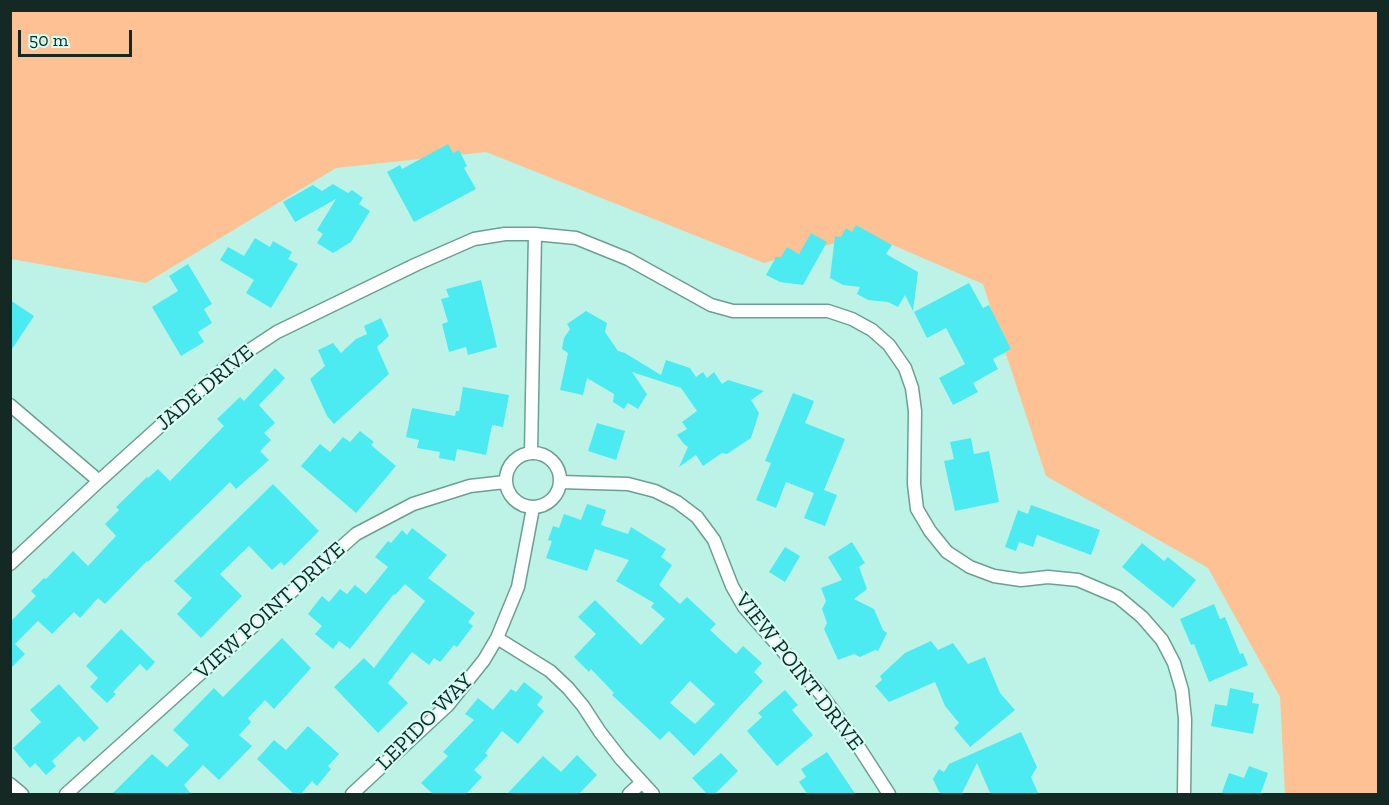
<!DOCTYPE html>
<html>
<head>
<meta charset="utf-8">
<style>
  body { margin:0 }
  #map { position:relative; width:1389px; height:805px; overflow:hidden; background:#bdf3e6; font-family:"Zilla Slab",serif }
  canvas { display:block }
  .frame { position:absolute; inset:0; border:12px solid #142924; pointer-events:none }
  .scale { position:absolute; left:18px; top:30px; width:114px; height:27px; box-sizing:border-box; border:3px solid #142924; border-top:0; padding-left:8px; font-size:18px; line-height:21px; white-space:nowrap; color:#142924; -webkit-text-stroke:4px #d3fef3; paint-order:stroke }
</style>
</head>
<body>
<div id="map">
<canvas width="1389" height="805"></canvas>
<div class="frame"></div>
<div class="scale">50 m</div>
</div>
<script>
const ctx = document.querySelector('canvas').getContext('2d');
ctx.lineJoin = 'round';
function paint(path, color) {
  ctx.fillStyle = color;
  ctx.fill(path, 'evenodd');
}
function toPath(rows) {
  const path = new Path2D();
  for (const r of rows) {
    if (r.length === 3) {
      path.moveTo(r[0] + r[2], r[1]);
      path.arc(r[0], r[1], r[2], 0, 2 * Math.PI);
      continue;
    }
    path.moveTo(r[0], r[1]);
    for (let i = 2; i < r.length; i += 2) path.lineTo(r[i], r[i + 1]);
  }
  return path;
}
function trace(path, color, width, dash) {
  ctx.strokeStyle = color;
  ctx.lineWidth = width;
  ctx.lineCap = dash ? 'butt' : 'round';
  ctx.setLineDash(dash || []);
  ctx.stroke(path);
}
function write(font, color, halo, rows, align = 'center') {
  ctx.font = font + ' "Zilla Slab",serif';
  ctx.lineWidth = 4.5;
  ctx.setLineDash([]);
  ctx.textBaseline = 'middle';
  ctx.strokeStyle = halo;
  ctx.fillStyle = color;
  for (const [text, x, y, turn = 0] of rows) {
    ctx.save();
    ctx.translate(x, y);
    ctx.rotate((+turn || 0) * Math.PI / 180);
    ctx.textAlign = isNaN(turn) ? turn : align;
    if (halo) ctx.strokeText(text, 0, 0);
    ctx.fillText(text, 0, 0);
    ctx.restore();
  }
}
const green = toPath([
  [10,11,1378,11,1378,794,1285,794,1280,697,1208,568,1046,476,983,284,867,234,764,263,486,152,336,168,146,283,11,259]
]);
const building = toPath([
  [448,144,453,153,459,150,467,166,464,168,476,189,414,222,387,172,400,165,402,169],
  [333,184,348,193,352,190,363,198,359,204,370,211,351,242,333,253,317,243,323,234,317,230,336,199,295,222,283,202,313,185,322,191],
  [856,225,892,245,886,254,918,272,913,311,905,295,898,307,888,302,868,300,857,294,860,287,843,285,830,278,835,236,841,237,846,228,852,232],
  [811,233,827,242,803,285,780,282,766,275,776,257,781,257,787,247,799,254],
  [255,238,270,247,273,241,292,252,288,259,298,264,271,308,246,293,254,280,220,260,228,247,244,256],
  [188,264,212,304,204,309,212,323,198,332,204,342,181,356,152,307,178,291,169,276],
  [481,280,497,347,468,355,466,347,449,352,442,324,448,322,441,299,449,297,446,289],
  [969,283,983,308,989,305,1011,349,993,359,998,369,973,383,978,392,953,405,939,378,965,364,946,328,927,338,914,312],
  [10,300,34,316,10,352],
  [586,311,607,323,605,332,618,351,625,353,661,375,666,360,690,368,696,377,703,372,707,378,714,372,722,384,728,380,764,391,751,400,759,413,751,438,727,454,722,453,703,466,696,455,679,467,688,447,684,444,677,435,687,429,682,422,697,411,681,388,632,372,647,394,638,409,628,403,624,409,613,402,614,394,587,378,583,395,560,390,568,353,562,349,564,338,570,329,567,324],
  [381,318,389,336,377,347,389,374,334,424,327,416,310,379,325,366,318,350,333,343,341,353,356,339,367,334,364,326],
  [275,368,285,378,259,405,275,423,264,433,271,440,260,451,269,460,236,489,230,482,148,562,147,561,105,604,98,598,80,618,74,612,52,634,38,621,15,644,25,654,10,669,10,622,36,596,31,591,44,578,46,579,73,551,88,566,116,536,105,524,119,510,116,507,147,477,148,478,158,469,170,481,224,426,217,419,240,397,244,401],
  [463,387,509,395,503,427,492,425,486,455,457,449,455,461,439,458,440,452,417,448,419,440,406,437,412,408,455,416,456,411,459,411],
  [793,393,814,401,805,423,845,439,824,490,837,495,825,526,804,518,814,493,786,482,776,508,756,500,771,463,765,461],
  [597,423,625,431,616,460,588,451],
  [360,431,374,442,371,445,396,466,356,513,301,466,320,444,330,452,343,437,350,442],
  [971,438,974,454,989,451,999,502,955,511,944,461,954,459,950,442],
  [273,484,319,531,284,566,281,562,272,570,249,546,220,574,242,596,201,638,177,614,192,598,174,581],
  [587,504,606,510,601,525,628,534,631,527,666,549,661,557,672,565,659,585,680,604,687,597,716,624,710,630,736,654,743,646,762,663,754,672,763,681,694,756,669,731,660,740,612,695,614,693,591,669,589,672,574,657,596,634,578,617,595,600,641,645,665,619,651,607,654,603,616,581,629,560,595,549,587,571,546,558,552,541,548,540,553,526,559,528,564,514,581,520],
  [690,681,715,704,695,724,670,703],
  [1031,505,1100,530,1091,555,1037,535,1033,547,1019,542,1016,551,1005,547,1018,510,1028,514],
  [412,528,447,555,428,578,475,613,468,622,473,626,457,647,454,645,440,662,434,658,429,665,412,652,388,683,408,703,378,733,334,687,364,658,374,668,425,601,405,584,395,595,394,594,350,649,339,641,333,649,315,634,322,626,308,614,322,596,329,602,340,589,347,594,355,585,366,594,388,567,375,557,388,541,391,543,402,530,407,535],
  [852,542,865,563,859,567,867,589,854,599,874,609,883,630,887,633,878,651,875,650,860,657,854,654,838,660,824,629,827,623,822,609,826,601,821,588,842,580,828,557],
  [1142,543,1164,561,1168,557,1196,580,1173,608,1122,567],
  [785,547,800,556,785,582,769,572],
  [1214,604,1220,619,1225,617,1240,654,1243,653,1248,665,1209,682,1194,644,1191,645,1180,619],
  [121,629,155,662,147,671,140,664,113,692,116,694,107,703,90,687,98,678,86,666],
  [282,638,311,668,274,709,265,700,248,718,251,722,239,735,252,746,219,780,203,765,184,785,192,795,111,795,152,754,167,767,189,745,173,730,214,688,223,697],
  [931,641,938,650,953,643,968,664,985,657,1000,693,1015,710,970,747,954,728,959,723,945,706,935,682,889,702,875,686,882,680,880,676,905,653],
  [524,682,543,697,537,705,544,711,518,744,502,731,485,753,488,755,474,770,482,777,465,795,434,795,421,783,448,756,443,752,474,720,465,714,478,698,493,710,511,689,516,692],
  [59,684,99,728,84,742,79,736,52,761,56,766,46,775,35,763,30,768,13,748,41,722,30,710],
  [1230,688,1254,693,1252,703,1259,704,1253,734,1211,726,1215,704,1227,706],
  [785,690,798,705,792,710,813,735,777,766,747,731,762,717,758,713],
  [308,726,339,754,328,766,331,769,317,786,312,781,300,795,295,795,257,759,274,740,286,750],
  [1021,732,1037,767,1031,777,1039,795,991,795,977,763,961,795,944,795,939,792,933,779,939,769,944,772,949,764],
  [827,752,856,795,808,795,799,782,806,777,801,769],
  [721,753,738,771,714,795,708,795,692,778],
  [577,755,597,775,578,795,506,795,543,756,561,772],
  [1249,766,1268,773,1260,795,1221,795,1229,773,1244,778]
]);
const minor = toPath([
  [10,405,99,481],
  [533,480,27],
  [531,453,535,234],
  [560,482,628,484,655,491,677,502,697,517,714,540,732,586,744,607,820,693,849,732,889,794],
  [10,564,99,481,230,363,277,332,417,264,474,239,505,234,535,234,576,238,628,259,711,305,733,311,828,311,852,319,872,330,889,345,905,368,912,388,915,411,914,484,917,509,930,531,947,552,970,567,994,576,1021,580,1048,577,1078,580,1118,597,1142,617,1162,640,1174,663,1182,690,1185,719,1184,794],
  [497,638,550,671,568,688,583,706,600,732,621,759,653,794],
  [10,784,22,794],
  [66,794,356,534,413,504,470,486,505,482],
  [352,794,448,705,484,660,497,638,518,587,533,508],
  [629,794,641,783]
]);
const streetNames = [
  ["JADE DRIVE",205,388,-40],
  ["VIEW POINT DRIVE",270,611,-42],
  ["VIEW POINT DRIVE",799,672,52],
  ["LEPIDO WAY",425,722,-45]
];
paint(green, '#fec194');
paint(building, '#4cebf1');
trace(minor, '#6c9f93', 15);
trace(minor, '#fff', 12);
write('22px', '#142924', '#d3fef3', streetNames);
</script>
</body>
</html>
